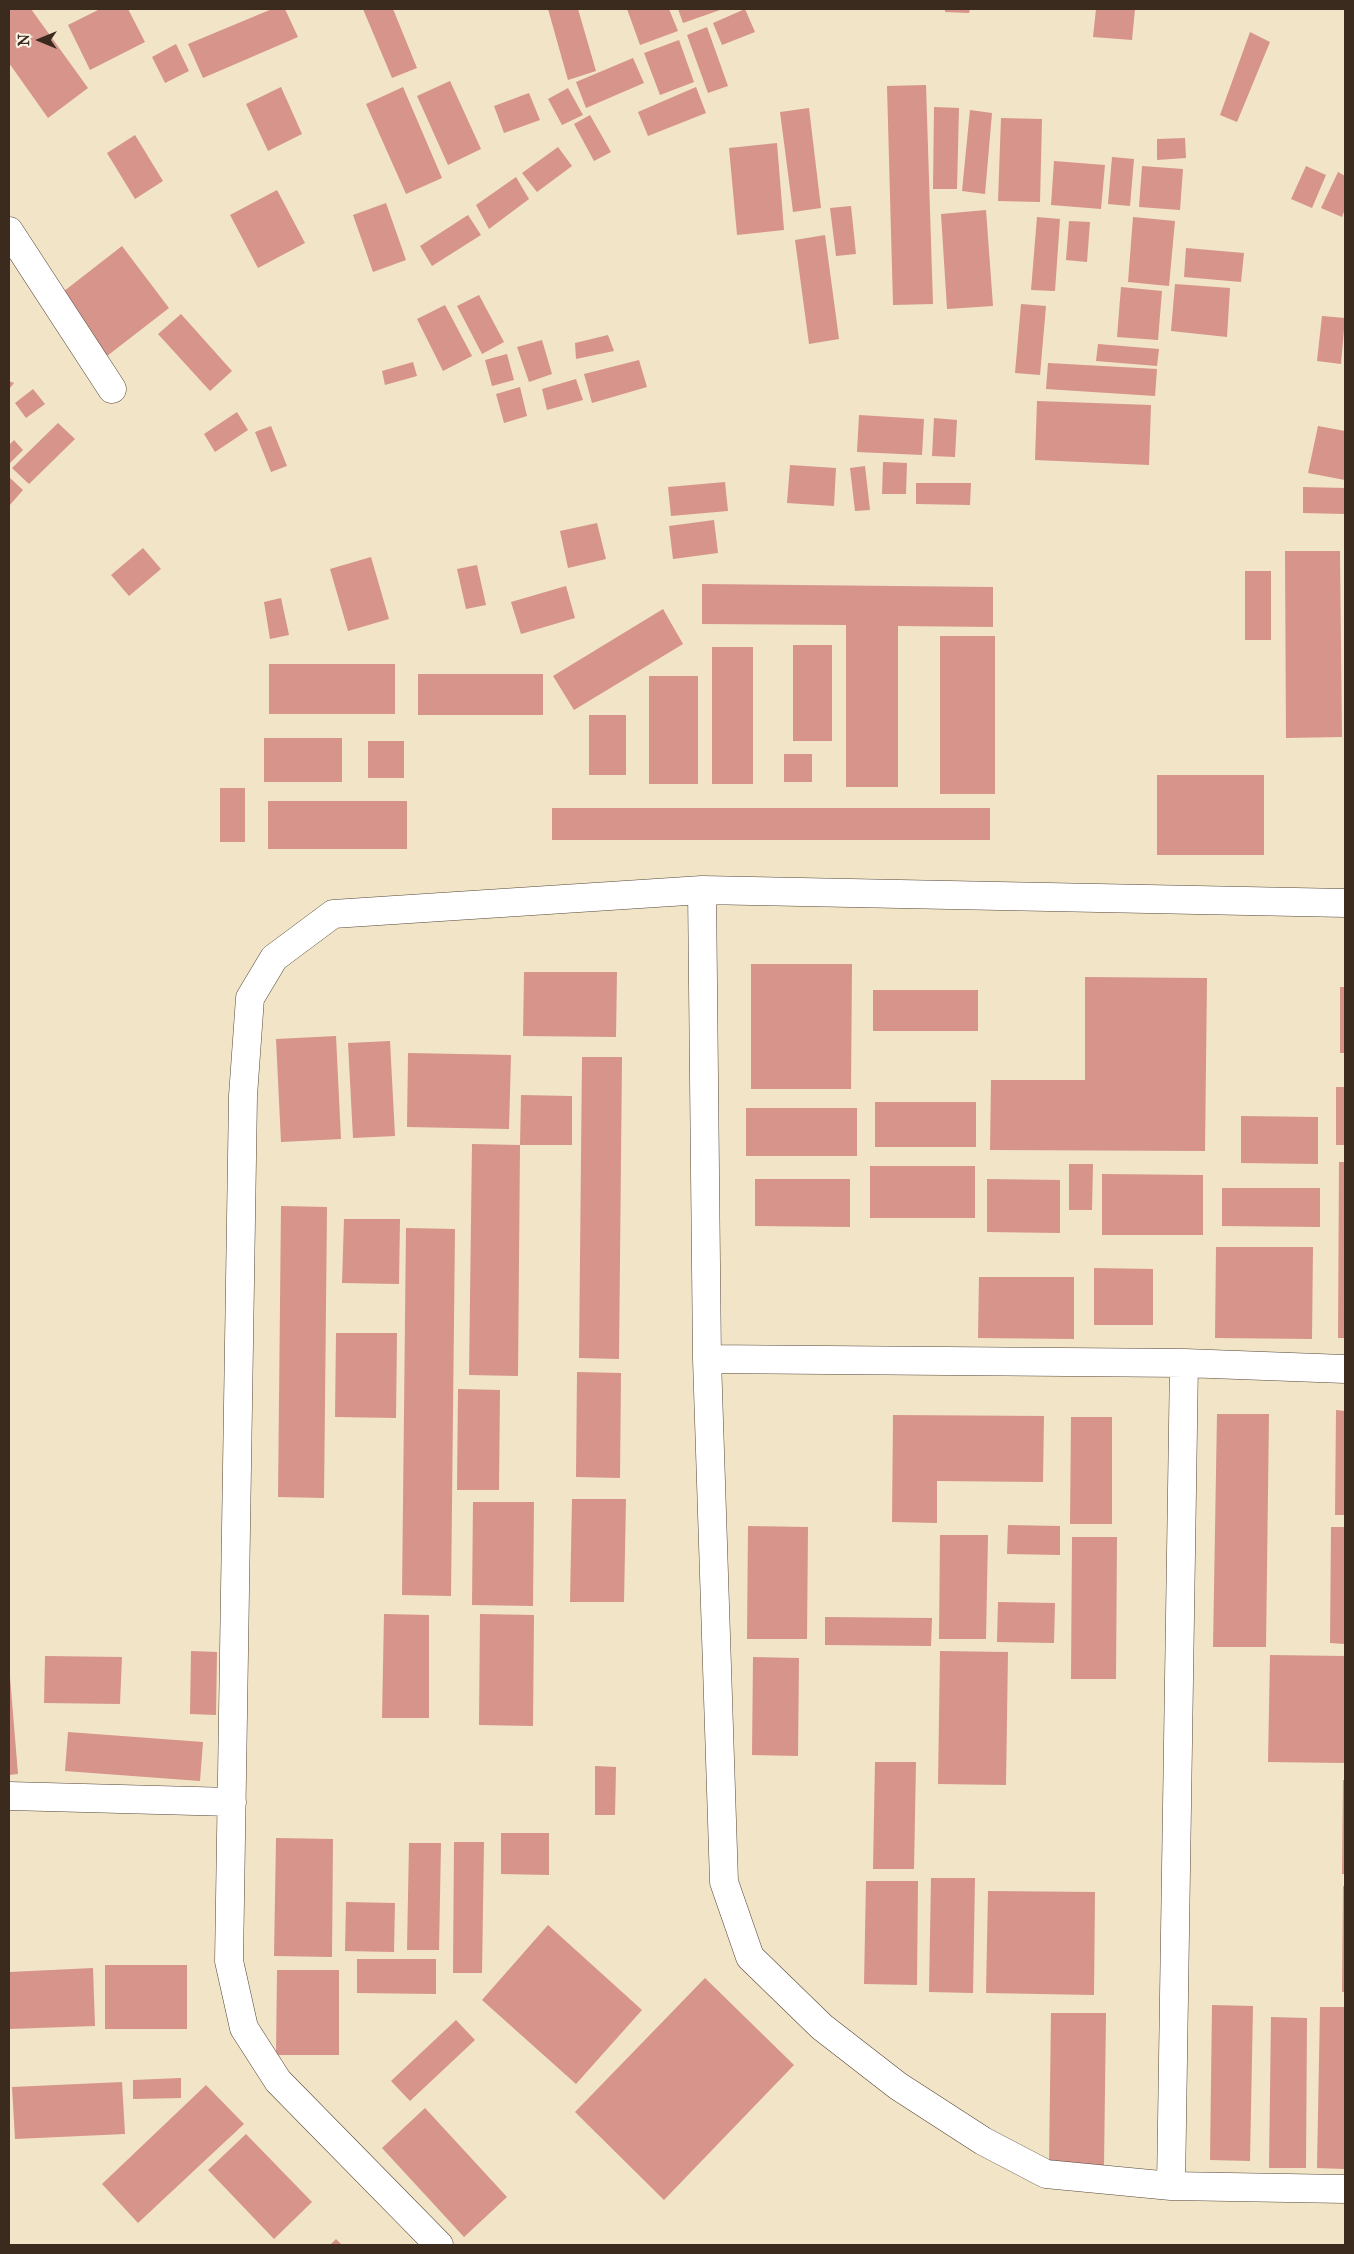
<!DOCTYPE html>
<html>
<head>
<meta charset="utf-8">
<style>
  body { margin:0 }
  #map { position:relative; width:1354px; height:2254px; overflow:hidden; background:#f1e4c7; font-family:"IM FELL Great Primer",serif }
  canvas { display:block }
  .frame { position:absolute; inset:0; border:10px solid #3b2a1e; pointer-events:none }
  .north { position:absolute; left:15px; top:15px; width:50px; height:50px; -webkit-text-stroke:4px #fcf5e5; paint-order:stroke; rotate:270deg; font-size:14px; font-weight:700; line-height:20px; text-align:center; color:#3b2a1e }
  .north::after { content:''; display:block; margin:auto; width:18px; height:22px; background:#3b2a1e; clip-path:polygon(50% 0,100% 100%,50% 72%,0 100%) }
</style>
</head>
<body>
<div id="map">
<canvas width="1354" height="2254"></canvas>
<div class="frame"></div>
<div class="north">N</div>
</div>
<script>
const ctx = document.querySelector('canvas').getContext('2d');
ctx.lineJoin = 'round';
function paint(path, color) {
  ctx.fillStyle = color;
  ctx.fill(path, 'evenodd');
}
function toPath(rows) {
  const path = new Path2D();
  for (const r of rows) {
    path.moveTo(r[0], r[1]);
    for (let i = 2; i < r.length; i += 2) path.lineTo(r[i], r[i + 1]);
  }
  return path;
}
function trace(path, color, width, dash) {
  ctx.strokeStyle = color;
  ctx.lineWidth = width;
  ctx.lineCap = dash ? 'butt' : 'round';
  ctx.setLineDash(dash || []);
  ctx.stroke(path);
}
const building = toPath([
  [9,9,31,9,88,88,48,118,9,63],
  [100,9,128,9,145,42,90,70,68,25],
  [272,9,285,9,298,37,203,78,188,44],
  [363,9,393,9,417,68,392,78],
  [548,9,578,9,596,71,568,80],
  [627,9,669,9,678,31,640,45],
  [678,9,719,9,720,10,683,23],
  [745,9,755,32,722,45,713,23],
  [945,9,970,9,969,13,945,12],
  [1096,9,1135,9,1132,40,1093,37],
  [707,27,728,86,708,93,687,35],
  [1250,32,1270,42,1237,122,1220,115],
  [679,40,694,82,660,95,644,53],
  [176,44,189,71,165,83,152,57],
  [633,58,644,83,586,108,576,82],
  [450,81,481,149,448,165,417,96],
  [926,85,933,304,893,305,887,86],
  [281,87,302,134,268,151,246,104],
  [403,87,442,178,406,194,366,104],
  [696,87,706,113,648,136,638,112],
  [568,88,583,115,562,125,548,99],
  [529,93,540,120,504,133,494,106],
  [934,107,959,108,957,189,933,189],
  [809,108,821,208,793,212,780,112],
  [970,110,992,113,985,194,962,191],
  [590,115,611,152,594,161,574,124],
  [1001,118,1042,119,1040,202,998,201],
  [135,135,163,181,135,199,107,153],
  [1185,138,1186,158,1157,160,1157,139],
  [777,143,784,230,737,235,729,148],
  [558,147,572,166,537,192,522,173],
  [1112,157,1134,159,1130,206,1108,204],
  [1054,161,1105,165,1101,209,1051,205],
  [1142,166,1183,169,1180,210,1139,207],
  [1306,166,1326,175,1312,208,1291,199],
  [1338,172,1345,176,1345,209,1342,217,1321,208],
  [516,177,529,199,489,229,476,205],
  [277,190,305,243,258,268,230,215],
  [386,203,406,260,373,272,353,215],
  [851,206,856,254,836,256,830,208],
  [986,210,993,306,947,309,941,214],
  [468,215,481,235,432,266,420,246],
  [1037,217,1060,219,1055,291,1031,290],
  [1133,217,1175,221,1169,286,1128,282],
  [1069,221,1090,222,1087,262,1066,260],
  [825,235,839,339,809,344,795,240],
  [122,246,169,308,107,356,59,295],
  [1186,248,1244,253,1241,282,1184,277],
  [1175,284,1230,288,1227,337,1171,331],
  [1121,287,1162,291,1158,340,1117,337],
  [479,295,504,342,482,354,457,306],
  [1021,304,1046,306,1040,375,1015,373],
  [445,305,472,356,443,371,417,319],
  [181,314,232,371,210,391,158,334],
  [1322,316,1345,318,1341,364,1317,361],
  [608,335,614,351,576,359,575,343],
  [542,340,552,374,529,382,517,347],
  [1098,344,1159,349,1157,366,1096,361],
  [507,354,514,380,492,386,485,360],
  [639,360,647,387,592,403,584,374],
  [413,362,417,376,385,385,382,371],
  [1048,363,1157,369,1155,396,1046,389],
  [576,379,583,400,547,410,542,389],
  [9,381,14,383,9,389],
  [520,387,527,416,504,423,496,394],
  [33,389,45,404,26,418,15,403],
  [1037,401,1151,405,1149,465,1035,460],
  [237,412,248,430,215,452,204,434],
  [859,415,924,419,922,455,857,452],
  [934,418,957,420,955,457,932,456],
  [58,423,75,439,29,484,12,468],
  [271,426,287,466,271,472,255,432],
  [1318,426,1345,431,1345,480,1308,473],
  [14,440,23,450,9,464,9,445],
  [883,462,907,463,906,494,882,494],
  [790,465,836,468,834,506,787,503],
  [865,466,870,510,855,511,850,468],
  [9,477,23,490,9,506],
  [725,482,728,511,671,516,668,487],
  [916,483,971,483,970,505,916,504],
  [1303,487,1345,488,1345,514,1303,513],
  [714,520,718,553,673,559,669,526],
  [597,523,606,559,568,568,560,531],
  [143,548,161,569,129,596,111,575],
  [1285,551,1340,551,1342,737,1286,738],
  [371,557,389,619,348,631,330,569],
  [477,565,486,605,466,609,457,569],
  [1245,571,1271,571,1271,640,1245,640],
  [702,584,993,587,993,627,898,626,898,787,846,787,846,625,702,624],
  [566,586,575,618,521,634,511,602],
  [281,598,289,635,270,639,264,602],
  [663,609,683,644,574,710,553,676],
  [940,636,995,636,995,794,940,794],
  [793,645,832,645,832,741,793,741],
  [712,647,753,647,753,784,712,784],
  [269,664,395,664,395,714,269,714],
  [418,674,543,674,543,715,418,715],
  [649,676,698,676,698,784,649,784],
  [589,715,626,715,626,775,589,775],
  [264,738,342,738,342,782,264,782],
  [368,741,404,741,404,778,368,778],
  [784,754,812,754,812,782,784,782],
  [1157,775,1264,775,1264,855,1157,855],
  [220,788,245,788,245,842,220,842],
  [268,801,407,801,407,849,268,849],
  [552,808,990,808,990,840,552,840],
  [751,964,852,964,851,1089,751,1089],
  [524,972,617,972,616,1037,523,1036],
  [1085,977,1207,978,1205,1151,990,1150,991,1080,1085,1080],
  [1340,987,1345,987,1345,1053,1340,1053],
  [873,990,978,990,978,1031,873,1031],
  [336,1036,341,1139,281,1142,276,1039],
  [390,1041,395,1136,353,1138,348,1043],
  [408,1053,511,1055,509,1129,407,1127],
  [582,1057,622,1057,619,1359,579,1358],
  [1336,1087,1345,1087,1345,1145,1336,1145],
  [521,1095,572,1096,572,1145,520,1145],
  [875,1102,976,1102,976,1147,875,1147],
  [746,1108,857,1108,857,1156,746,1156],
  [1241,1116,1318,1117,1318,1164,1241,1163],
  [472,1144,520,1145,518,1376,469,1375],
  [1339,1162,1345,1162,1345,1338,1338,1338],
  [1069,1164,1093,1164,1092,1210,1069,1210],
  [870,1166,975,1166,975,1218,870,1218],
  [1102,1174,1203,1175,1203,1235,1102,1235],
  [755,1179,850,1179,850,1227,755,1226],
  [987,1179,1060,1180,1060,1233,987,1232],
  [1222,1188,1320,1188,1320,1227,1222,1226],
  [281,1206,327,1207,324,1498,278,1497],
  [344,1219,400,1219,399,1284,342,1283],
  [406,1228,455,1229,451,1596,402,1595],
  [1216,1247,1313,1247,1312,1339,1215,1338],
  [1094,1268,1153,1269,1153,1325,1094,1325],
  [979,1277,1074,1277,1074,1339,978,1338],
  [336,1333,397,1333,396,1418,335,1417],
  [577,1372,621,1373,620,1478,576,1477],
  [458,1389,500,1390,499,1490,457,1490],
  [1336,1410,1345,1411,1345,1515,1335,1515],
  [1217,1414,1269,1414,1266,1647,1213,1647],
  [893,1415,1044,1416,1043,1482,937,1481,937,1523,892,1522],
  [1071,1417,1112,1417,1112,1524,1070,1524],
  [572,1499,626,1499,624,1602,570,1602],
  [473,1502,534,1502,533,1606,472,1605],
  [1008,1525,1060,1526,1060,1555,1007,1554],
  [748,1526,808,1527,807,1639,747,1639],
  [1331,1527,1345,1527,1345,1644,1330,1643],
  [940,1535,988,1535,986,1639,939,1639],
  [1072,1537,1117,1537,1116,1679,1071,1679],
  [998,1602,1055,1603,1054,1643,997,1642],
  [384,1614,429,1615,429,1718,382,1718],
  [480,1614,534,1615,533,1726,479,1725],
  [825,1617,932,1618,931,1646,825,1645],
  [191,1651,217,1652,216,1715,190,1714],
  [940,1651,1008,1652,1006,1785,938,1784],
  [1270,1655,1345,1656,1345,1763,1268,1762],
  [45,1656,122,1657,120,1704,44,1703],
  [753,1657,799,1658,798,1756,752,1755],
  [9,1665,18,1774,9,1775],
  [68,1732,203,1742,200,1781,65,1771],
  [875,1762,916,1762,914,1869,873,1869],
  [595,1766,616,1767,615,1815,595,1815],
  [1343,1780,1345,1780,1345,1874,1342,1874],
  [501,1833,549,1833,549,1875,501,1874],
  [276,1838,333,1839,332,1957,274,1956],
  [454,1842,484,1842,482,1973,453,1973],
  [409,1843,441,1843,439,1950,407,1950],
  [931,1878,975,1878,973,1993,929,1992],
  [866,1881,918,1881,917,1985,864,1984],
  [1343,1886,1345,1886,1345,1992,1342,1992],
  [988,1891,1095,1892,1094,1995,986,1993],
  [346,1902,395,1903,394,1952,345,1951],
  [548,1925,642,2010,576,2084,482,2000],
  [357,1959,436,1959,436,1994,357,1993],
  [105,1965,187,1965,187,2029,105,2029],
  [93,1968,95,2026,9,2029,9,1972],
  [277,1970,339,1970,339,2055,276,2055],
  [705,1978,794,2065,664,2200,575,2112],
  [1212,2005,1253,2006,1250,2161,1210,2160],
  [1320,2007,1345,2007,1345,2169,1317,2168],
  [1051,2013,1106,2013,1104,2165,1049,2165],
  [1271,2017,1307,2018,1306,2168,1269,2168],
  [456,2020,475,2040,410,2101,391,2081],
  [181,2078,181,2098,133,2099,133,2080],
  [122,2082,125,2134,15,2139,12,2087],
  [206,2085,244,2124,138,2223,102,2184],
  [425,2108,507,2197,464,2237,382,2148],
  [246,2134,312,2202,274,2239,208,2170],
  [336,2239,342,2245,330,2245]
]);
const minor = toPath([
  [9,231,112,389],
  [702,890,707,1359,724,1882,750,1957,822,2027,898,2086,983,2141,1046,2174,1171,2186,1345,2189],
  [707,1359,1184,1363,1345,1369],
  [9,1796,232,1802],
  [1171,2186,1184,1363],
  [439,2245,278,2081,244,2028,229,1961,243,1096,250,998,274,958,333,914,702,890,1345,903]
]);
paint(building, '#d6948a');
trace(minor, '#564637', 29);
trace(minor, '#fff', 28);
</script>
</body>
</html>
